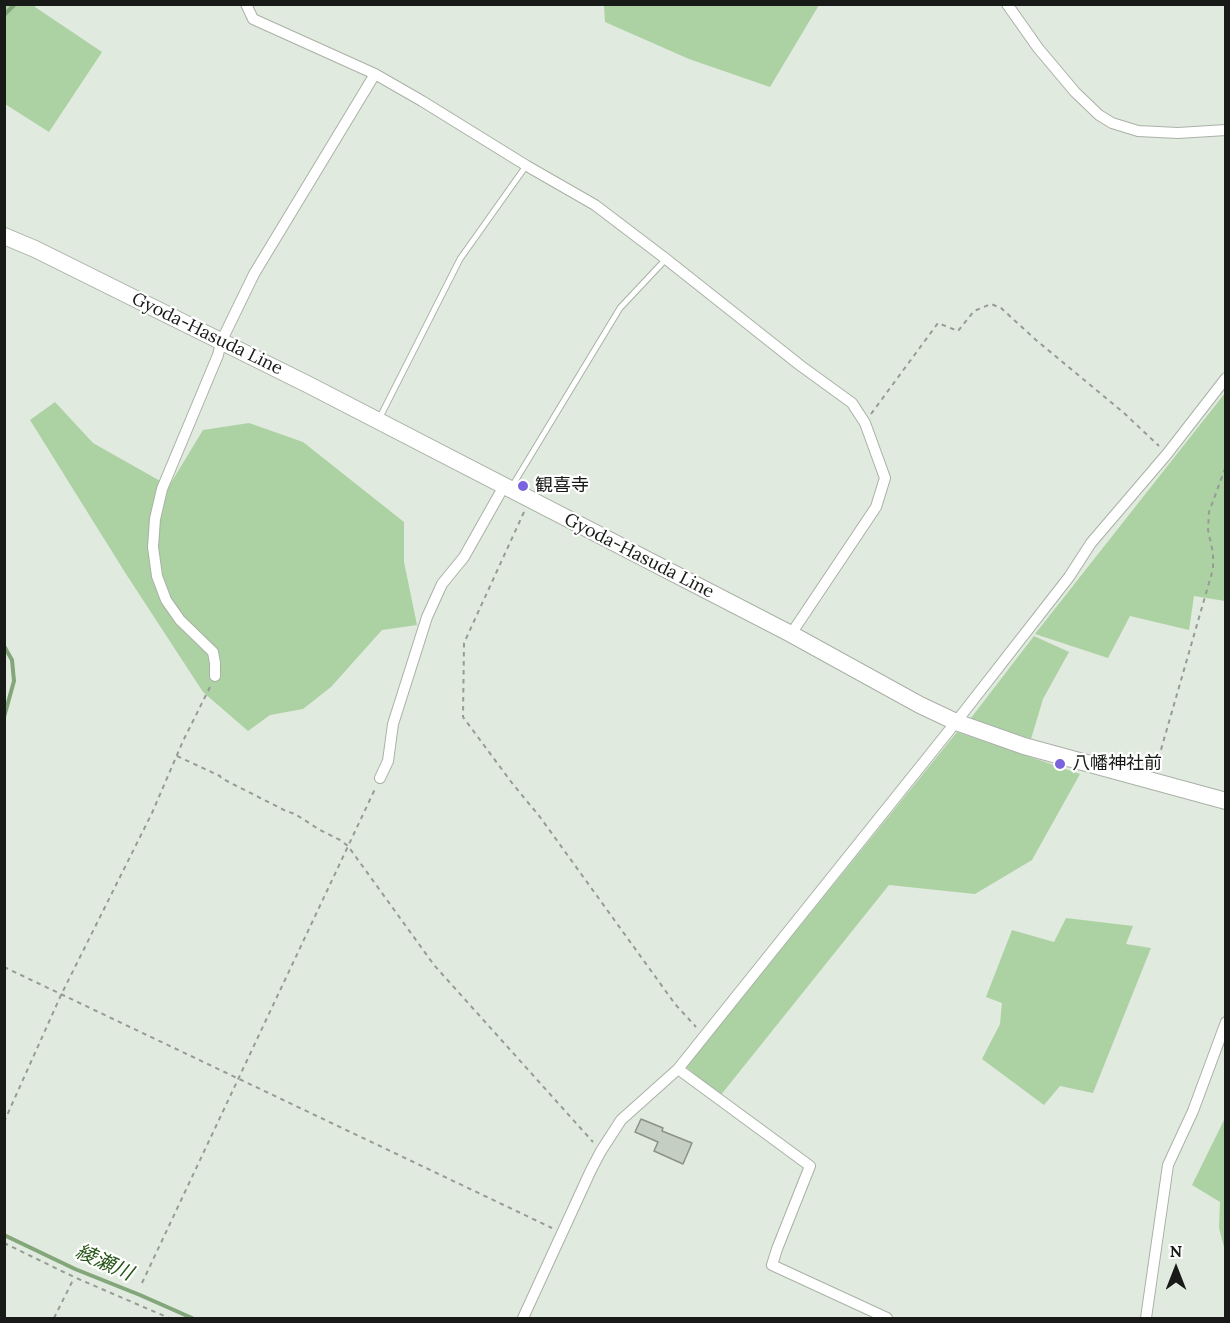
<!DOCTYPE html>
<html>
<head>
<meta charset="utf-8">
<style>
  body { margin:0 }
  #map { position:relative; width:1230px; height:1323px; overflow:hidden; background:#e1eadf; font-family:Lora,serif }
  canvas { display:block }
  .frame { position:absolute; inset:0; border:6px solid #171a16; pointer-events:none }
  .north { position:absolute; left:1146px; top:1239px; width:60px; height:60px; -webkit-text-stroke:4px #fff; paint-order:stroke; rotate:0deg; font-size:16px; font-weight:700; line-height:24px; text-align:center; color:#171a16 }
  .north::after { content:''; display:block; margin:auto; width:21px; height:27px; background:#171a16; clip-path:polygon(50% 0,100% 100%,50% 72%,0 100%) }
</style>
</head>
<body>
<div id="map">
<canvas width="1230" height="1323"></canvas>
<div class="frame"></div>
<div class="north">N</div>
</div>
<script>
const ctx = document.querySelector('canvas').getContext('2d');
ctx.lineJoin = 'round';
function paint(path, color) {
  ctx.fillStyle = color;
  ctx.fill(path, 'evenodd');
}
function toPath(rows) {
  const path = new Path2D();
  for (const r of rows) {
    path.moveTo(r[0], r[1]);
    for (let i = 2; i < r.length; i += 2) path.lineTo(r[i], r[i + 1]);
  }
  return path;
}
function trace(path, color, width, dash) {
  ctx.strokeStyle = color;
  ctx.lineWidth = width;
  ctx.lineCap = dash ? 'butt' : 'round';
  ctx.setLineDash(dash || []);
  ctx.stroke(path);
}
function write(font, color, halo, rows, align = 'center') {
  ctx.font = font + ' Lora,"Noto Sans JP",serif';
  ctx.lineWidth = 4.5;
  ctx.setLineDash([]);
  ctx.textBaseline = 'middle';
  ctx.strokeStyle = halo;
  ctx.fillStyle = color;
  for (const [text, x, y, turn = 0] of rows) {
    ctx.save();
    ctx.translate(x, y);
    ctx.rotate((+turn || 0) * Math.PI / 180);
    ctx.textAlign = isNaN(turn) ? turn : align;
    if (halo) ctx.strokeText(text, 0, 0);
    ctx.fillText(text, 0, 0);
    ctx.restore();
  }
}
const green = toPath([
  [4,5,36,5,35,7,102,52,49,132,5,104],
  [604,5,604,4,819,5,770,87,689,59,605,22],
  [1225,393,1225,601,1194,596,1189,630,1130,616,1108,658,1035,634],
  [55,402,93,443,169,486,203,430,249,423,303,442,404,522,404,562,417,625,382,630,331,687,303,709,270,715,248,731,203,692,126,574,30,420],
  [1034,636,1069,652,1043,699,1031,739,972,720,971,718],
  [957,732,1080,774,1032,860,975,894,889,885,720,1096,686,1067],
  [1066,918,1133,926,1126,944,1151,948,1093,1093,1060,1086,1044,1105,982,1059,1000,1024,1002,1003,986,997,1012,930,1054,942],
  [1225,1118,1225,1251,1219,1228,1220,1202,1192,1185]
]);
const stream = toPath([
  [4,15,15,4],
  [4,646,12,660,14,681,4,717],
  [4,1235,75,1269,140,1295,192,1318]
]);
const building = toPath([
  [641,1119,663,1128,662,1131,692,1143,683,1164,654,1151,658,1142,635,1132,641,1119]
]);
const path = toPath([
  [871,414,938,323,958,331,974,311,991,304,1001,308,1036,340,1124,413,1159,446],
  [524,512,464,643,463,717,512,783,540,817,675,1004,696,1027],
  [177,756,220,776,221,778,286,811,295,814,320,830,340,840,348,846,434,965,593,1142],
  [1156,767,1213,569,1213,553,1208,530,1209,512,1226,466],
  [4,967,552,1228],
  [4,1122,61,995,152,813,183,741,211,685],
  [4,1243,74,1277,169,1318],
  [142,1283,375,789],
  [54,1318,74,1278]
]);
const lane = toPath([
  [379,419,460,259,526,166],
  [511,488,620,308,666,259]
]);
const street = toPath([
  [246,4,253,19,375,74,422,101,527,166,595,205,666,259,801,366,852,403,865,423,885,478,876,507,791,634],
  [1007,4,1038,48,1075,92,1099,115,1112,123,1138,131,1178,133,1226,130],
  [215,676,215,663,213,652,180,620,166,600,157,576,153,547,155,519,162,489,218,355,221,342,254,274,375,74],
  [380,778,388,761,393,724,427,617,442,584,464,557,504,486],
  [678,1069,810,1166,777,1249,772,1265,887,1318],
  [523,1318,591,1170,601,1151,621,1120,678,1069,956,722,1069,577,1091,543,1167,454,1226,378],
  [1146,1318,1168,1165,1193,1111,1226,1022]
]);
const primary = toPath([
  [4,236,35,249,309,385,791,634,920,705,956,722,1024,746,1226,801]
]);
const markers = [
  [523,486,6,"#7c63de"],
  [1060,764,6,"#7c63de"]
];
const streetNames = [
  ["Gyoda-Hasuda Line",207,334,26],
  ["Gyoda-Hasuda Line",639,556,27]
];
const poiNames = [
  ["観喜寺",535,486],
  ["八幡神社前",1072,764]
];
const waterNames = [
  ["綾瀬川",104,1263,24]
];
paint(green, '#acd1a3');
trace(stream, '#83a77a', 4);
paint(building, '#c5cec3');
trace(building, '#8a9287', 1.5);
trace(lane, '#a9b1a6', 7);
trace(street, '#a9b1a6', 12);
trace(primary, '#a9b1a6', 18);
trace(path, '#959c94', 2, [4.5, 4.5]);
trace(lane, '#fff', 5);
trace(street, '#fff', 10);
trace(primary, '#fff', 16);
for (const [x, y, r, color] of markers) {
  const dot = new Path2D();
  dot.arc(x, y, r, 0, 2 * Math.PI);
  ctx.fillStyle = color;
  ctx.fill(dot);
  trace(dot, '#fff', 2);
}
write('18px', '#171a16', '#fff', streetNames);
write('18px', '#171a16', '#fff', poiNames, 'left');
write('italic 20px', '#265517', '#fff', waterNames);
</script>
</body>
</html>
